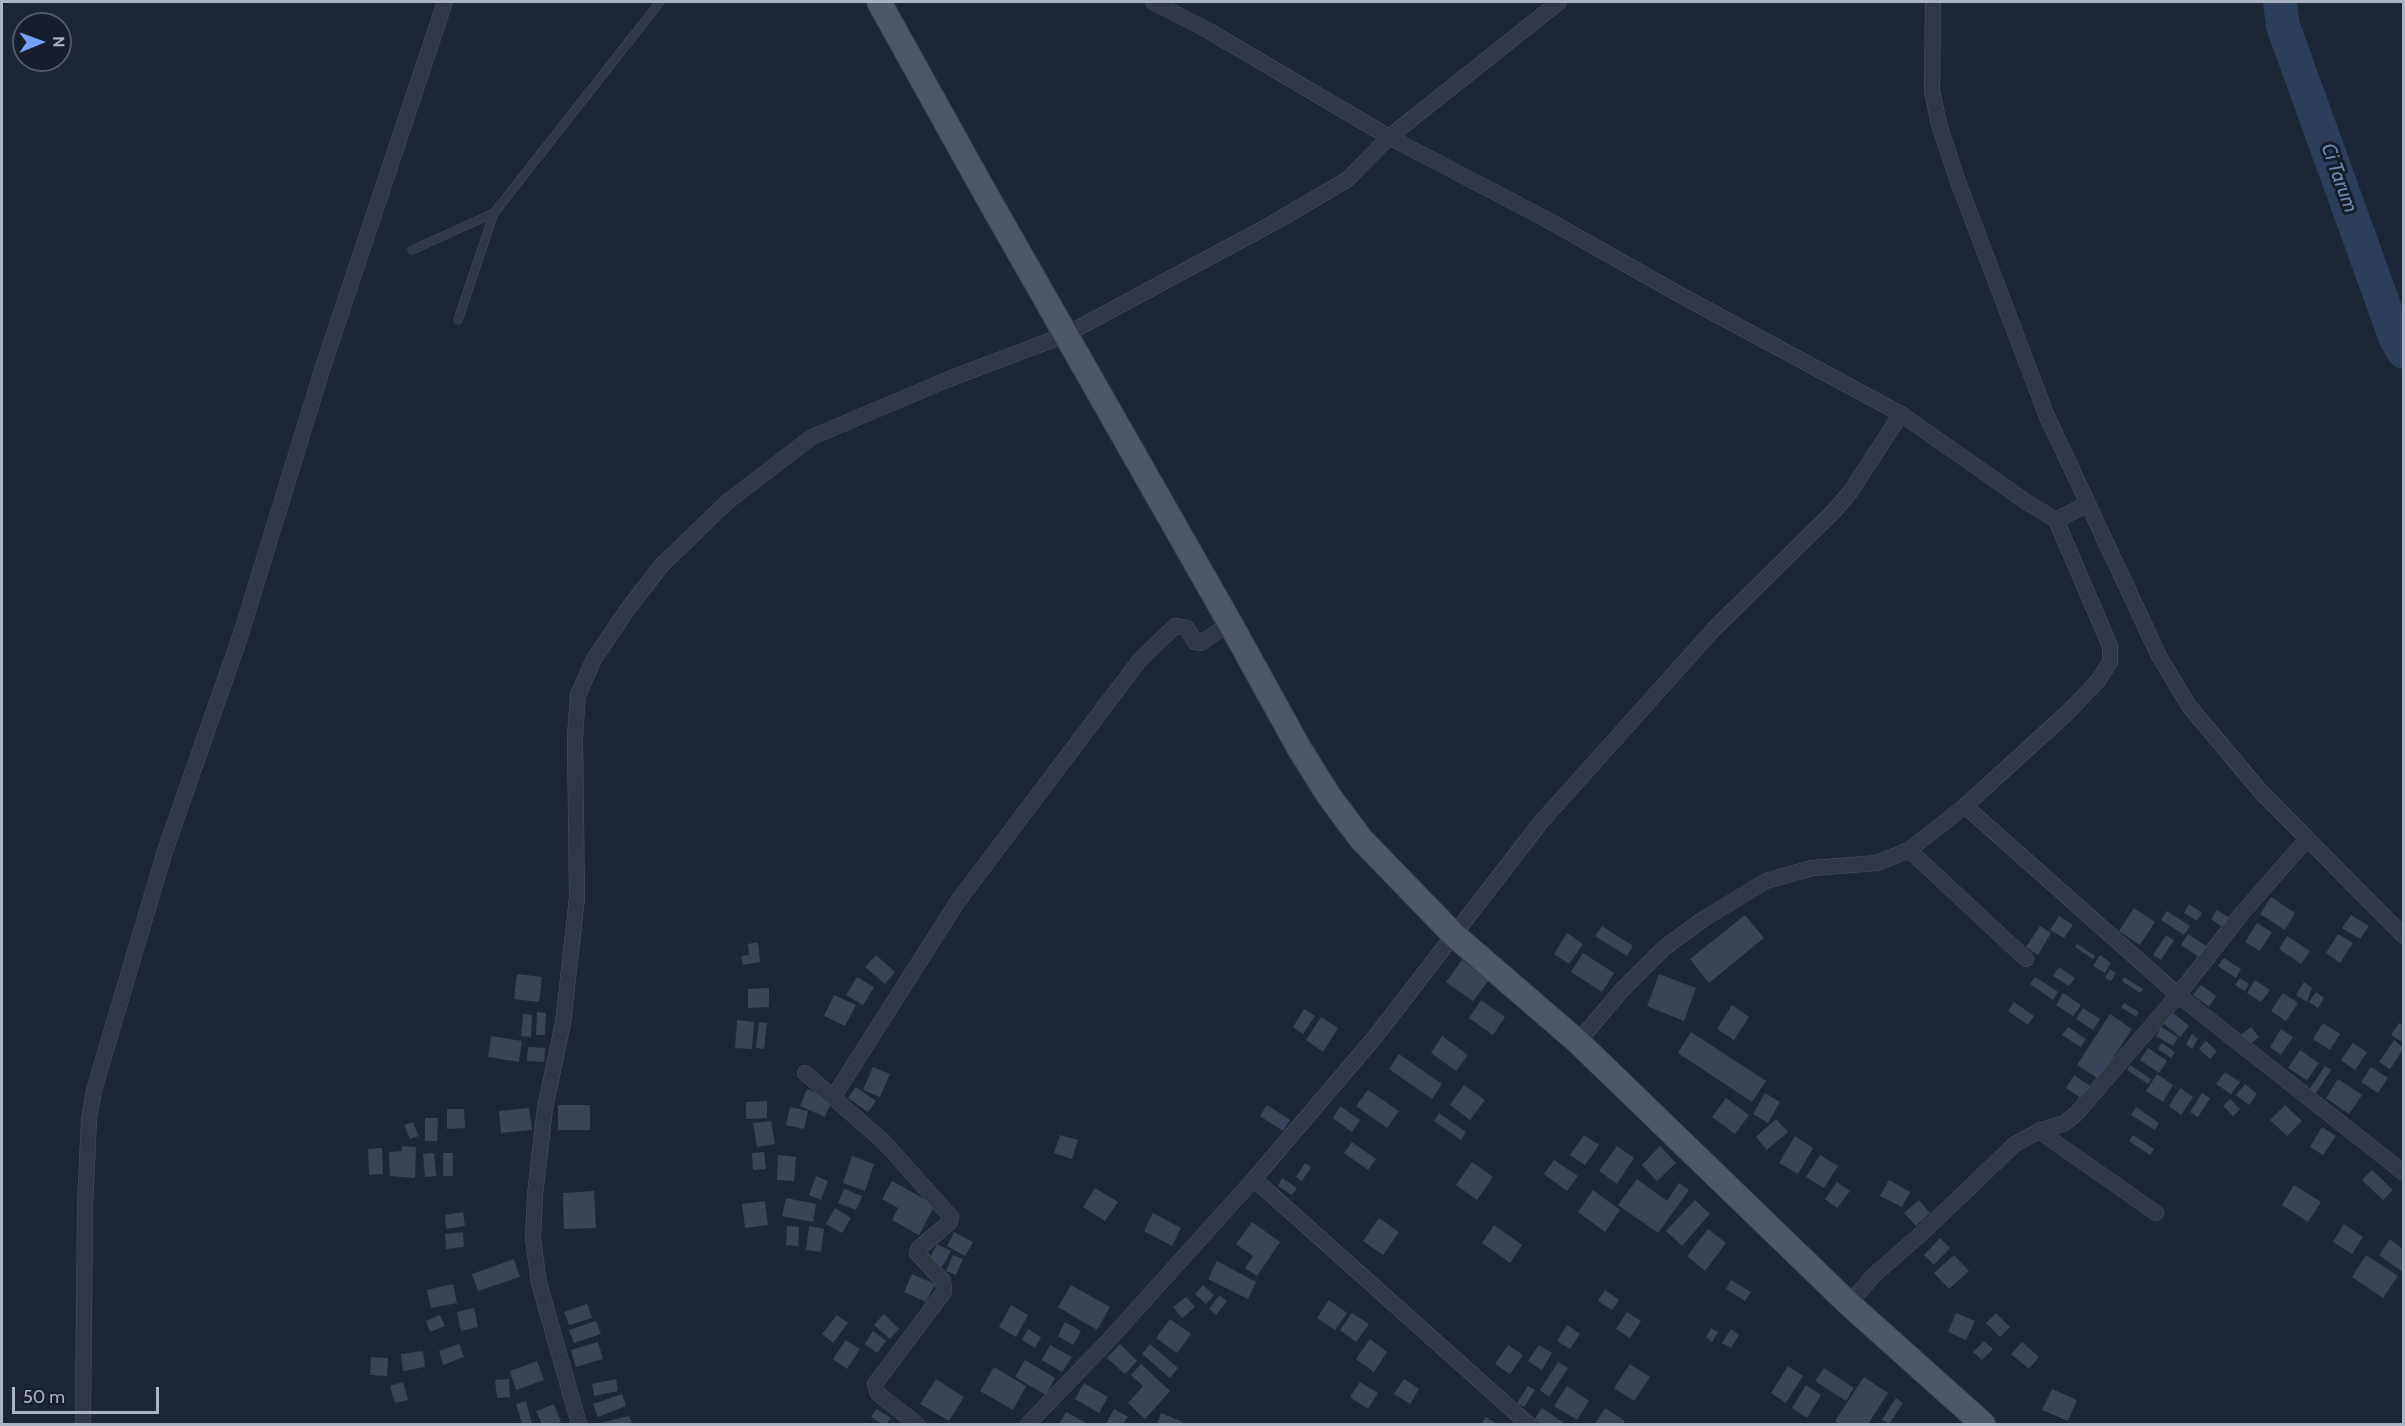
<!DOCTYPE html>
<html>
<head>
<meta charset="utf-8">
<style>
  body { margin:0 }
  #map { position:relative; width:2405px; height:1426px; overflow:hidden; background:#1d2636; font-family:Cabin,sans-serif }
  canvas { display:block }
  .frame { position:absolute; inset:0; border:3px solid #aab2c5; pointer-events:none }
  .north { position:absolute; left:12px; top:12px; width:60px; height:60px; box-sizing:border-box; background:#161e2b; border:2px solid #515969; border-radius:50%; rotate:89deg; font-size:16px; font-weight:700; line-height:24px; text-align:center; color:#aab2c5 }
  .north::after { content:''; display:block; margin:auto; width:21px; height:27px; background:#74a1ff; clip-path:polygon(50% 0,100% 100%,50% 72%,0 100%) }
  .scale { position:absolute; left:12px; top:1387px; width:147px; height:27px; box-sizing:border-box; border:3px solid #aab2c5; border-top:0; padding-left:8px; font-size:18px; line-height:21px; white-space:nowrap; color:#aab2c5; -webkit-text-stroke:4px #161e2b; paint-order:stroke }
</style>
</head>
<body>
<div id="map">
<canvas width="2405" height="1426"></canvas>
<div class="frame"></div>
<div class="north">N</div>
<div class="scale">50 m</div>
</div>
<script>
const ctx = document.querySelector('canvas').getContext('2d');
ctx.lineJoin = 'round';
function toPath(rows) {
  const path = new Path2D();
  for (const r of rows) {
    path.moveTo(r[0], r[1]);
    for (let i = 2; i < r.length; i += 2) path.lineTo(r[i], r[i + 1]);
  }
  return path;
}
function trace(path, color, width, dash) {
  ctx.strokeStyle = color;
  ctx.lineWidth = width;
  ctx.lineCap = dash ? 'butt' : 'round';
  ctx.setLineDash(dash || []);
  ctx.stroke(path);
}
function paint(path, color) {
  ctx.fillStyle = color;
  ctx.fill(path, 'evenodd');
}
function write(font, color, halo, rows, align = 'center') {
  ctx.font = font + ' Cabin,sans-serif';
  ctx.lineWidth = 6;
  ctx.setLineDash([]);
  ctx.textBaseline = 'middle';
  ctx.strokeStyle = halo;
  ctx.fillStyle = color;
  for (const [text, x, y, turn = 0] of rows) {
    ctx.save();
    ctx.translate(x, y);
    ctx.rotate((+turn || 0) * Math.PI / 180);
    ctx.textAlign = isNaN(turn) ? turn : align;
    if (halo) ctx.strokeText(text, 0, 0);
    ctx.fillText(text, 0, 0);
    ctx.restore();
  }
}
const river = toPath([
  [2280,2,2283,26,2396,339,2404,352]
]);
const building = toPath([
  [2271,897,2295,913,2285,930,2260,914],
  [2189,904,2202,913,2197,921,2184,913],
  [2134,908,2155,922,2140,945,2119,931],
  [2217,910,2230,918,2224,928,2211,919],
  [2167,911,2190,926,2184,935,2161,920],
  [1745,915,1764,938,1709,983,1690,959],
  [2351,915,2369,926,2360,939,2342,928],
  [2059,916,2073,925,2064,938,2050,930],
  [2257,923,2272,932,2260,951,2245,942],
  [1602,926,1633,946,1627,956,1595,936],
  [2040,926,2051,933,2038,955,2026,947],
  [1567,933,1583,944,1569,964,1554,954],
  [2188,934,2209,948,2202,959,2181,945],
  [2338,934,2353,943,2340,963,2326,953],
  [2166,935,2174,940,2161,960,2153,955],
  [2287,936,2310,951,2301,964,2279,949],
  [758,942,760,962,743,965,741,956,749,955,748,944],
  [2077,944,2095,956,2093,959,2075,947],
  [1583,953,1614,973,1602,992,1571,972],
  [876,955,895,972,885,984,865,967],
  [2100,955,2111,963,2105,973,2093,966],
  [2224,958,2241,969,2236,978,2218,966],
  [1462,960,1489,980,1473,1001,1446,982],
  [2059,967,2075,978,2069,986,2053,976],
  [2110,969,2116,973,2111,981,2105,978],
  [517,974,542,977,539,1002,514,999],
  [1659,974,1696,988,1684,1021,1647,1006],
  [857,977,874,987,863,1005,846,995],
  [2035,977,2058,992,2053,1000,2030,984],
  [2124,977,2143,989,2140,993,2122,981],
  [2240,978,2249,984,2245,991,2235,985],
  [2255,980,2270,990,2261,1002,2247,993],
  [2304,982,2312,988,2307,1002,2296,995],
  [2201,985,2216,996,2209,1007,2193,995],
  [769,988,769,1007,748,1008,748,989],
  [2316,992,2324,998,2318,1008,2309,1002],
  [2063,993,2081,1005,2073,1016,2056,1005],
  [2283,993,2298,1003,2286,1021,2271,1011],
  [834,995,856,1005,845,1026,824,1016],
  [1481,1000,1505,1017,1493,1035,1469,1018],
  [2014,1002,2034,1016,2028,1025,2008,1011],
  [2124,1003,2139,1012,2136,1017,2121,1007],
  [1732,1005,1749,1017,1734,1040,1717,1029],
  [2083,1008,2100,1019,2093,1030,2076,1019],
  [1304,1009,1315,1016,1303,1034,1293,1027],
  [537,1012,546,1013,545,1035,536,1035],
  [2172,1012,2189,1026,2180,1037,2163,1023],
  [523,1014,532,1015,531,1037,521,1036],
  [2110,1014,2132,1029,2099,1079,2077,1065],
  [1321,1017,1338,1028,1323,1052,1306,1040],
  [737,1020,754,1022,752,1049,735,1048],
  [759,1022,767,1023,764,1049,756,1048],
  [2323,1023,2340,1034,2330,1050,2313,1039],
  [2399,1023,2404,1026,2404,1043,2391,1035],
  [2068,1027,2086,1039,2081,1047,2062,1035],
  [2161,1027,2178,1037,2173,1046,2156,1036],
  [2251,1027,2259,1037,2249,1045,2241,1035],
  [2281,1029,2293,1037,2281,1055,2270,1047],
  [1691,1032,1766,1081,1752,1102,1678,1053],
  [2192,1034,2198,1039,2192,1049,2186,1044],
  [491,1036,522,1041,519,1062,488,1057],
  [1442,1036,1468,1055,1456,1071,1431,1053],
  [2394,1040,2404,1048,2390,1069,2379,1062],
  [2206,1041,2217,1051,2210,1059,2199,1049],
  [2162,1043,2175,1052,2171,1058,2158,1049],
  [2353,1043,2367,1052,2355,1070,2341,1060],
  [528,1047,545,1048,544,1062,527,1061],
  [2148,1048,2167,1061,2159,1073,2140,1060],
  [2300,1050,2319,1063,2307,1080,2288,1068],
  [1399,1054,1442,1084,1432,1099,1389,1069],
  [2130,1065,2151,1079,2148,1084,2127,1070],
  [2325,1066,2331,1070,2315,1095,2309,1090],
  [873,1067,890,1074,880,1097,863,1090],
  [2371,1067,2388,1078,2378,1093,2361,1082],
  [2225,1072,2240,1082,2231,1094,2216,1084],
  [2157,1074,2173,1085,2163,1102,2146,1091],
  [2074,1075,2090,1086,2082,1099,2066,1088],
  [2338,1079,2362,1095,2349,1114,2326,1098],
  [2245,1084,2257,1094,2249,1105,2236,1095],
  [1464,1085,1485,1100,1470,1120,1450,1105],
  [856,1087,876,1101,868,1112,848,1098],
  [2180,1088,2193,1097,2181,1115,2169,1106],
  [807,1089,832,1100,825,1117,800,1106],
  [1368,1090,1399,1111,1387,1128,1356,1106],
  [1765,1093,1780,1102,1768,1123,1753,1114],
  [2202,1093,2210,1098,2198,1117,2190,1112],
  [1726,1098,1749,1115,1735,1134,1712,1117],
  [2230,1099,2240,1109,2233,1116,2223,1106],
  [767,1101,767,1118,746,1119,746,1102],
  [558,1105,590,1105,590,1130,558,1130],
  [1267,1105,1290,1120,1283,1131,1260,1116],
  [2285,1105,2302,1121,2287,1136,2270,1120],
  [1340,1106,1360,1120,1352,1132,1333,1118],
  [790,1107,808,1111,804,1129,786,1125],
  [2136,1107,2159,1123,2155,1130,2131,1115],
  [529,1108,532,1130,501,1133,499,1111],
  [447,1109,464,1109,465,1128,447,1129],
  [1439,1113,1466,1132,1461,1140,1434,1121],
  [425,1118,438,1118,437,1141,425,1141],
  [1776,1119,1788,1132,1767,1150,1756,1137],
  [771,1121,775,1144,757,1147,753,1123],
  [413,1122,419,1136,410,1139,404,1125],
  [2322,1127,2336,1136,2323,1155,2310,1147],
  [1060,1135,1078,1140,1072,1159,1054,1153],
  [1584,1135,1599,1145,1585,1165,1570,1155],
  [2133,1135,2154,1149,2150,1155,2129,1141],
  [1795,1136,1813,1148,1798,1174,1779,1163],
  [1352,1142,1376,1159,1368,1170,1344,1153],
  [402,1146,416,1147,415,1178,390,1176,389,1152,402,1151],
  [1617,1146,1634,1158,1617,1184,1599,1171],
  [1660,1146,1676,1163,1657,1181,1642,1165],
  [382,1148,383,1174,369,1175,368,1149],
  [764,1152,766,1169,753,1170,752,1153],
  [434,1153,436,1176,425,1177,423,1154],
  [443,1153,453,1153,453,1176,443,1176],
  [778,1155,796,1157,794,1181,777,1180],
  [1820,1155,1838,1166,1824,1188,1806,1177],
  [852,1156,874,1164,865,1191,843,1183],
  [1554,1160,1578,1176,1567,1191,1544,1174],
  [1472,1162,1493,1177,1477,1200,1456,1185],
  [1305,1163,1311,1167,1302,1181,1296,1177],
  [2372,1170,2393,1190,2383,1200,2362,1180],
  [816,1176,828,1181,821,1200,809,1195],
  [1282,1178,1297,1188,1292,1195,1278,1186],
  [1637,1179,1667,1201,1679,1183,1689,1190,1658,1233,1618,1205],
  [1889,1180,1910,1192,1902,1207,1880,1196],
  [892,1181,935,1205,919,1235,892,1220,898,1208,882,1199],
  [1837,1182,1850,1191,1837,1208,1825,1199],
  [2294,1185,2321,1202,2308,1222,2282,1205],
  [1095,1188,1118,1202,1105,1221,1083,1207],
  [844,1189,862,1196,856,1210,838,1203],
  [1593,1190,1620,1210,1605,1232,1578,1212],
  [594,1191,596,1228,564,1229,563,1193],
  [786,1198,816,1204,813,1222,782,1216],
  [1695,1200,1710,1214,1682,1246,1666,1231],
  [1919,1200,1930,1213,1916,1226,1904,1213],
  [765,1201,768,1225,745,1228,742,1204],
  [835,1208,851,1218,842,1233,826,1224],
  [463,1212,465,1226,446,1229,445,1215],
  [1153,1213,1181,1228,1172,1246,1144,1231],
  [1379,1218,1399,1232,1383,1255,1363,1241],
  [1252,1222,1280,1242,1257,1276,1245,1268,1253,1256,1236,1244],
  [2344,1224,2363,1237,2352,1254,2333,1242],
  [1494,1225,1522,1245,1510,1263,1482,1243],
  [787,1226,799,1227,798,1246,786,1245],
  [809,1226,824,1229,821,1252,806,1250],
  [1708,1229,1726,1243,1705,1271,1687,1256],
  [463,1232,464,1247,446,1249,445,1234],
  [954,1232,973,1242,965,1256,947,1246],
  [1940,1238,1950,1248,1934,1265,1924,1255],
  [2390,1239,2404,1250,2404,1273,2379,1255],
  [937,1244,951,1251,942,1267,929,1260],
  [953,1255,963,1259,956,1275,946,1271],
  [1954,1255,1969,1271,1949,1289,1934,1273],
  [2366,1255,2398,1276,2383,1298,2352,1277],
  [514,1259,520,1277,478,1291,472,1274],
  [1217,1261,1256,1282,1248,1299,1208,1279],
  [912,1274,935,1284,926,1302,904,1292],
  [1731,1280,1751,1292,1745,1301,1726,1289],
  [453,1284,457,1303,431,1308,427,1290],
  [1071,1285,1110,1307,1097,1330,1058,1307],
  [1203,1285,1214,1295,1206,1304,1195,1294],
  [1605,1290,1619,1300,1612,1310,1598,1301],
  [1219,1295,1227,1301,1216,1315,1209,1309],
  [1186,1297,1195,1307,1182,1318,1173,1307],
  [1329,1300,1347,1313,1335,1330,1317,1318],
  [587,1304,592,1318,569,1325,564,1312],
  [1011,1305,1028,1315,1016,1337,999,1327],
  [474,1308,478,1327,461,1331,457,1312],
  [1627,1312,1641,1321,1630,1338,1616,1329],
  [1352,1313,1369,1324,1356,1342,1340,1330],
  [1956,1313,1975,1321,1966,1340,1948,1332],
  [1996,1313,2010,1327,2000,1337,1986,1323],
  [884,1314,899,1329,890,1339,874,1325],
  [440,1315,445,1326,430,1332,426,1321],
  [837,1315,848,1323,833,1343,822,1334],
  [1170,1319,1191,1334,1177,1353,1156,1338],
  [596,1321,601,1334,574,1343,569,1330],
  [1065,1322,1081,1331,1073,1345,1058,1336],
  [1567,1325,1580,1334,1570,1349,1557,1341],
  [1711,1328,1718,1332,1712,1342,1706,1337],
  [1028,1329,1041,1337,1035,1348,1022,1340],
  [1731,1329,1739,1335,1731,1348,1722,1343],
  [873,1331,886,1341,877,1353,865,1344],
  [1370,1339,1387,1352,1374,1372,1356,1359],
  [846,1340,860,1349,847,1369,833,1359],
  [1984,1341,1993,1349,1982,1360,1973,1352],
  [598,1342,603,1359,576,1367,571,1350],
  [2022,1342,2039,1357,2029,1369,2011,1354],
  [459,1344,464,1357,443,1365,439,1351],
  [1120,1344,1137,1361,1125,1374,1107,1358],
  [1150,1344,1178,1368,1170,1378,1142,1354],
  [1050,1345,1072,1357,1062,1372,1042,1360],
  [1508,1345,1523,1355,1510,1374,1495,1364],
  [1539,1345,1552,1353,1542,1370,1528,1361],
  [423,1351,425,1367,403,1371,401,1354],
  [371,1357,388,1358,387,1376,370,1375],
  [1025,1360,1055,1378,1046,1395,1015,1377],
  [537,1361,544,1380,516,1390,510,1371],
  [1558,1362,1568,1368,1549,1397,1540,1390],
  [1141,1364,1170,1391,1145,1419,1128,1403,1143,1386,1131,1375],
  [1630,1364,1650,1377,1634,1401,1614,1388],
  [1788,1366,1803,1376,1786,1403,1771,1393],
  [994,1367,1026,1386,1013,1410,980,1391],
  [1824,1368,1854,1388,1846,1401,1815,1381],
  [1864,1377,1888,1393,1868,1424,1840,1424,1835,1421],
  [509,1379,510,1397,497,1398,495,1380],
  [616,1379,618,1391,594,1396,592,1384],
  [936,1379,964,1397,949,1421,920,1404],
  [1404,1379,1419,1389,1410,1404,1394,1394],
  [403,1382,408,1400,395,1403,390,1386],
  [1360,1382,1378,1393,1368,1409,1350,1397],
  [1084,1383,1108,1397,1099,1413,1075,1399],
  [1806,1385,1821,1395,1807,1418,1792,1408],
  [1528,1386,1535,1390,1524,1407,1517,1403],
  [1567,1386,1589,1401,1577,1420,1554,1406],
  [2052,1389,2077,1400,2068,1421,2042,1410],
  [622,1394,626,1406,598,1417,593,1404],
  [1896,1398,1903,1403,1889,1424,1882,1420],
  [526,1401,532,1424,522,1424,516,1404],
  [554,1404,561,1422,555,1424,542,1424,536,1411],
  [1542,1408,1564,1423,1563,1424,1540,1424,1534,1420],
  [1605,1408,1625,1421,1623,1424,1595,1424],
  [876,1409,891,1418,886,1424,882,1424,871,1417],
  [1114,1409,1128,1417,1123,1424,1106,1424],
  [1066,1412,1088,1424,1059,1424],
  [1161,1413,1183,1422,1182,1424,1157,1424],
  [629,1416,632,1424,597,1424],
  [1486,1417,1497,1424,1481,1424]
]);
const lane = toPath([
  [412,250,494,213],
  [458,320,494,213,660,2]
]);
const street = toPath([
  [1153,2,1209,31,1389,137,1544,218,1684,297,1901,414,2028,503,2056,520,2088,504],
  [1933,2,1932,91,1939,124,1957,179,2046,414,2159,656,2189,706,2262,793,2404,936],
  [1965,806,2178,995,2404,1173],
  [1909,850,2026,959],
  [1578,1042,1621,991,1664,948,1702,920,1766,881,1812,868,1877,863,1909,850,1965,806,2067,713,2098,681,2110,662,2110,646,2056,520],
  [805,1073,884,1142,951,1217,949,1223,919,1248,917,1253,943,1281,944,1292,875,1384,878,1394,917,1424],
  [834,1096,958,901,1139,661,1175,626,1187,628,1195,642,1201,643,1230,623],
  [2039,1131,2156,1213],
  [1254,1179,1528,1424],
  [1849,1304,1874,1275,1921,1234,2015,1144,2039,1131,2065,1123,2077,1113,2178,995,2243,912,2307,839],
  [83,1424,85,1206,89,1120,94,1090,165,851,240,637,323,367,445,2],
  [579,1424,539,1283,533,1239,535,1195,545,1108,563,1023,577,898,575,737,578,695,594,659,627,610,661,566,727,502,812,437,949,379,1065,335,1277,221,1348,179,1389,137,1559,2],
  [1028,1424,1108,1341,1254,1179,1375,1037,1541,822,1714,629,1835,510,1851,491,1901,414]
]);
const primary = toPath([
  [879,2,984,191,1230,623,1299,748,1329,796,1361,839,1454,935,1578,1042,1849,1304,1983,1424]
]);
const waterNames = [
  ["Ci Tarum",2339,178,70]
];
trace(river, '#2d3e5d', 34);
paint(building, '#394458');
trace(lane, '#4b5362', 9);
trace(street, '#4b5362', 16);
trace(primary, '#3a4250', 26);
trace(lane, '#303847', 8);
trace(street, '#303847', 15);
trace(primary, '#4e5767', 24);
write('italic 20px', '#6f86b0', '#161e2b', waterNames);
</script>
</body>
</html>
